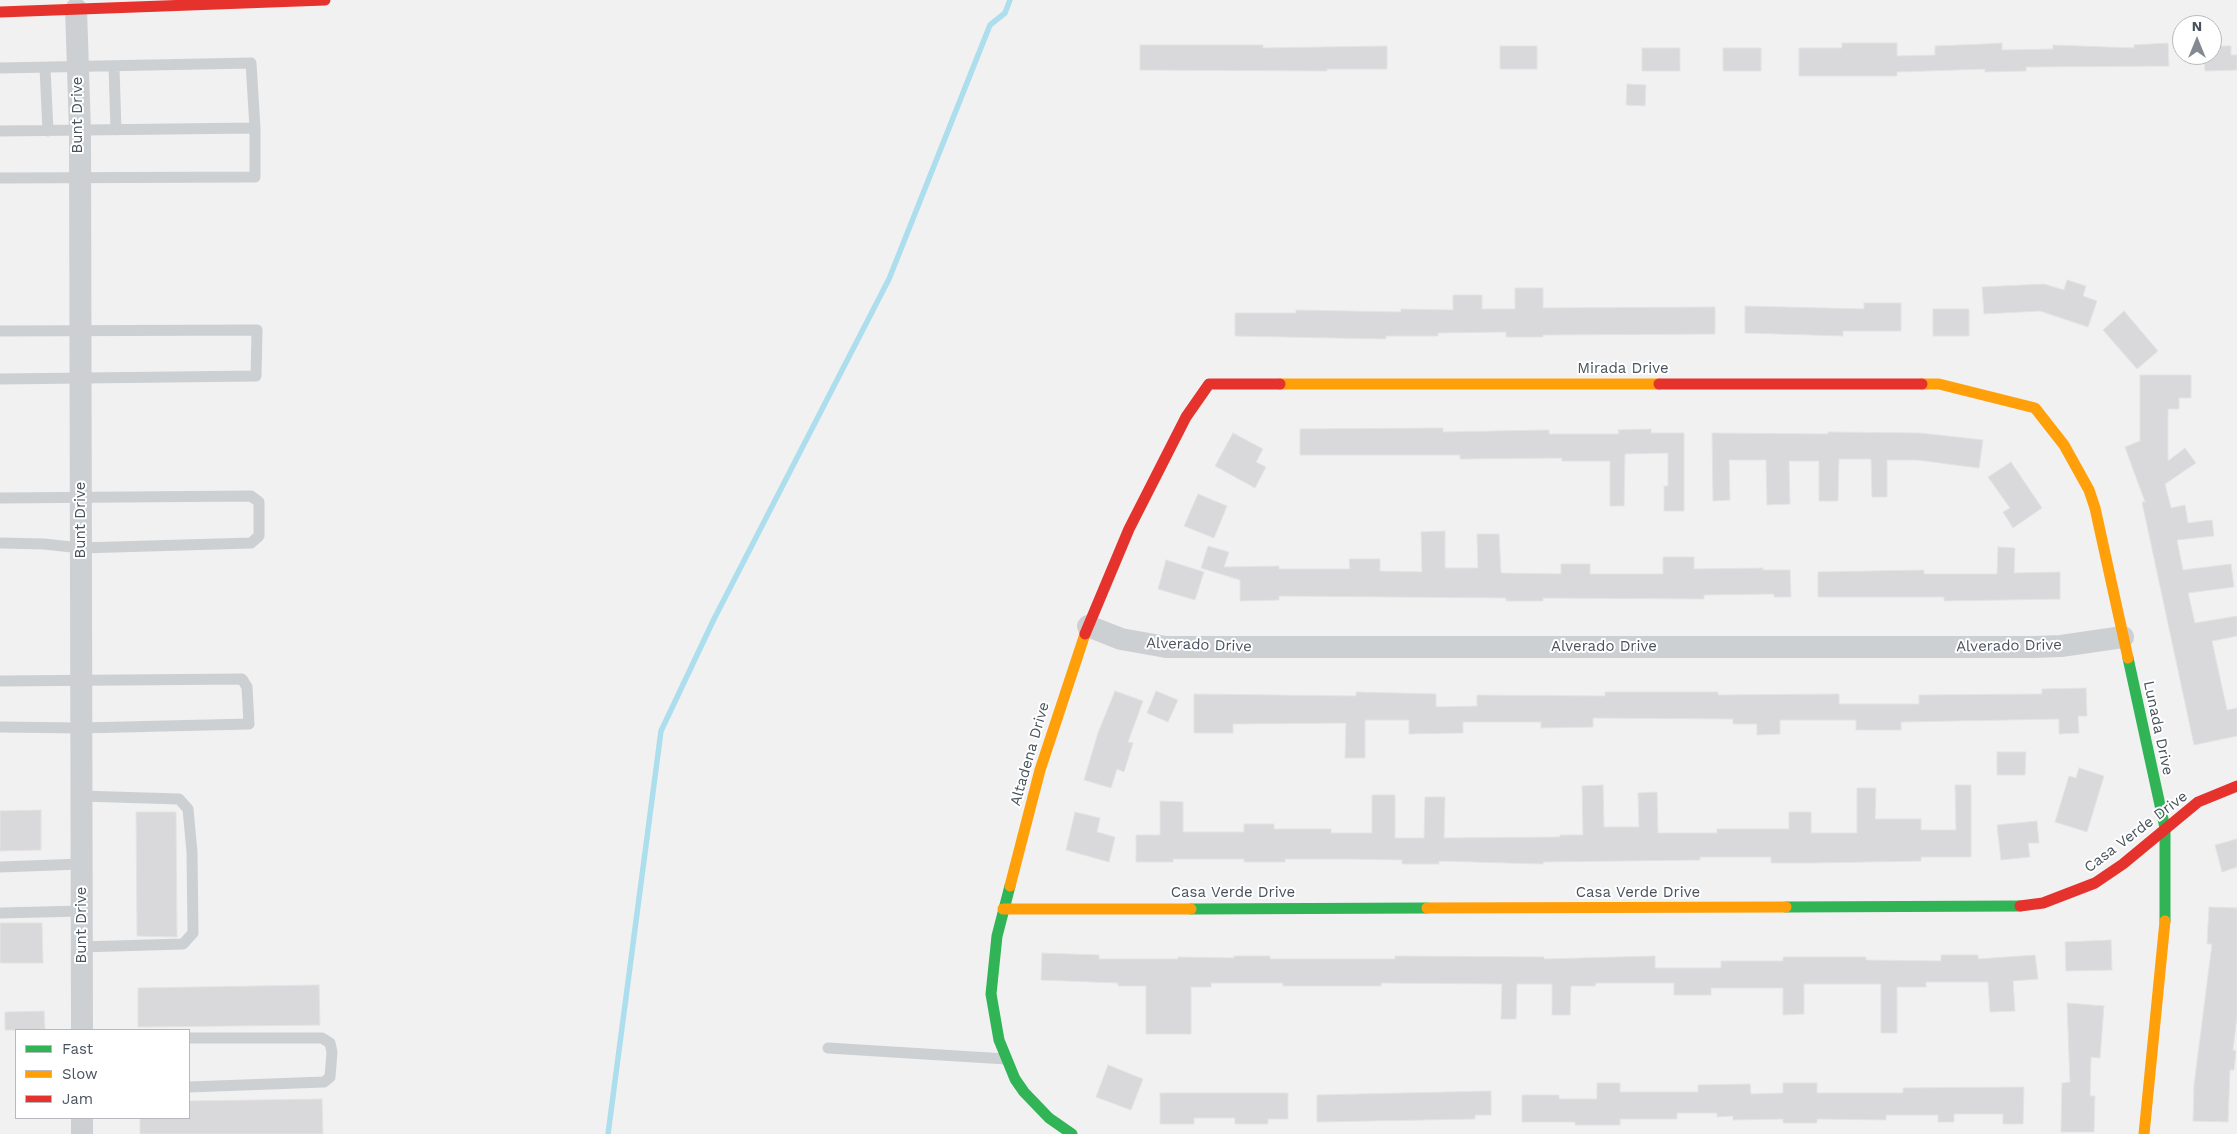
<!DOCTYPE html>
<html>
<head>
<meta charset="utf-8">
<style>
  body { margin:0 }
  #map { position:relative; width:2237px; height:1134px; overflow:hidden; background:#f2f1f1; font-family:"Work Sans",sans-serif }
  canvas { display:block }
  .legend { position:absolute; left:15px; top:1029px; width:175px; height:90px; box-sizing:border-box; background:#fff; border:1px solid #b6babf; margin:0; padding:6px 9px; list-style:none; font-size:15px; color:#48535e }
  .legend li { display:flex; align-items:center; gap:10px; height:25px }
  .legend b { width:25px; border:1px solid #b6babf }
  .north { position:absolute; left:2172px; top:15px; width:50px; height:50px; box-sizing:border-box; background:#fff; border:1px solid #b6babf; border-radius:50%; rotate:0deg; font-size:14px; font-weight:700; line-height:20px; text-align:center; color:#48535e }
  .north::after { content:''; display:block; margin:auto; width:18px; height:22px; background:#848a91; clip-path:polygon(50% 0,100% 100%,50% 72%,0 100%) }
</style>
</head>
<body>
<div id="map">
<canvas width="2237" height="1134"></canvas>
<ul class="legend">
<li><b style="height:6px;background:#30b455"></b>Fast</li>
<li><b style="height:6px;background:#ff9f0a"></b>Slow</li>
<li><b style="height:6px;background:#e5322d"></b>Jam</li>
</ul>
<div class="north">N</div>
</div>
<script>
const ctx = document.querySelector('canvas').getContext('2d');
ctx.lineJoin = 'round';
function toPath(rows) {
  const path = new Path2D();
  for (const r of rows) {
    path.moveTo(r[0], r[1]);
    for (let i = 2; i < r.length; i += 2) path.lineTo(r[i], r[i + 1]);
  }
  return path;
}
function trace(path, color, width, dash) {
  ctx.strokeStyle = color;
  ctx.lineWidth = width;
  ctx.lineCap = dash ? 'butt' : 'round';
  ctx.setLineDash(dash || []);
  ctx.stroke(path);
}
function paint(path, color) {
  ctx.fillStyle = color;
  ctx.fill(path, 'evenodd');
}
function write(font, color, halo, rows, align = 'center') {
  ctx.font = font + ' "Work Sans",sans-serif';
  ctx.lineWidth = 4;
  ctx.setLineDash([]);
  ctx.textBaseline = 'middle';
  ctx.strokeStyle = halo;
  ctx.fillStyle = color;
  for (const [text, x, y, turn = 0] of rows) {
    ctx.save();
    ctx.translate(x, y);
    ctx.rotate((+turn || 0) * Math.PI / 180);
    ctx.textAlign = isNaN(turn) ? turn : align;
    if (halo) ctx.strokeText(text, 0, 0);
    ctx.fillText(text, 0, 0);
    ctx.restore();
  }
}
const stream = toPath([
  [608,1134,661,731,714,619,889,279,990,25,1005,13,1010,0]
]);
const building = toPath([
  [1842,43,1897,43,1897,56,1935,55,1935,46,1984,44,2002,43,2002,50,2053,49,2053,45,2134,48,2134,45,2168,43,2169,66,2026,67,2026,71,1985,72,1985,69,1897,72,1897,76,1799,76,1799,48,1842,48,1842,43],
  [1140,45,1263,45,1263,48,1387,46,1387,69,1327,69,1327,71,1140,70,1140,45],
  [1500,46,1537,46,1537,69,1500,69,1500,46],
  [2212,46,2231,46,2231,55,2237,55,2237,70,2205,71,2204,55,2212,55,2212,46],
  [1642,48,1680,48,1680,71,1642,71,1642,48],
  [1723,48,1761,48,1761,71,1723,71,1723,48],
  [1627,84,1646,85,1645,106,1626,105,1627,84],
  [2067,280,2086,286,2083,296,2097,301,2088,327,2040,311,1984,314,1982,287,2044,284,2064,290,2067,280],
  [1515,288,1543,288,1543,308,1715,307,1715,334,1543,335,1543,337,1506,337,1506,332,1438,333,1438,336,1386,336,1386,339,1235,336,1235,313,1296,313,1296,310,1401,312,1401,309,1453,310,1453,295,1482,295,1482,309,1515,309,1515,288],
  [1864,303,1901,303,1901,331,1843,331,1843,336,1745,333,1745,306,1864,309,1864,303],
  [1933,309,1969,309,1969,336,1933,336,1933,309],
  [2124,311,2158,351,2137,369,2103,330,2124,311],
  [2140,375,2191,375,2191,398,2179,398,2179,409,2168,409,2168,461,2185,448,2196,463,2165,484,2171,508,2185,505,2188,523,2212,520,2214,536,2177,540,2183,570,2231,564,2234,587,2188,593,2195,623,2237,616,2237,636,2212,641,2227,710,2237,708,2237,736,2194,745,2142,502,2145,502,2125,447,2140,441,2140,375],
  [1443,428,1443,432,1549,430,1549,434,1619,434,1618,430,1651,429,1651,433,1684,433,1684,511,1664,511,1664,486,1668,486,1668,453,1625,454,1624,506,1610,506,1610,461,1562,461,1562,458,1460,459,1460,455,1300,455,1300,429,1443,428],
  [1828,432,1920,433,1983,440,1979,468,1917,460,1887,460,1887,497,1872,497,1871,459,1839,459,1838,501,1819,501,1819,461,1789,461,1790,504,1767,505,1766,460,1729,460,1730,500,1713,501,1712,433,1828,434,1828,432],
  [1233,433,1263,449,1256,462,1266,467,1255,488,1215,466,1233,433],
  [2011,462,2042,508,2013,528,2003,512,2010,508,1988,477,2011,462],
  [1198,494,1227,506,1214,538,1184,526,1198,494],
  [1445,531,1445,568,1478,568,1477,534,1499,534,1501,573,1561,574,1561,564,1590,564,1590,574,1663,574,1663,557,1694,557,1694,569,1763,568,1763,570,1790,570,1791,597,1774,597,1774,594,1704,595,1704,599,1543,598,1543,601,1506,601,1506,598,1279,596,1279,600,1240,601,1240,580,1201,568,1208,546,1229,552,1224,567,1279,566,1279,569,1350,569,1349,559,1380,559,1380,571,1422,572,1421,532,1445,531],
  [1998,547,2015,548,2014,573,2060,572,2060,599,1944,601,1944,597,1818,597,1818,572,1924,570,1924,574,1997,574,1998,547],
  [1166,560,1204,572,1195,600,1158,589,1166,560],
  [2086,688,2087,716,2078,716,2079,733,2059,734,2059,719,1901,722,1901,730,1856,730,1856,720,1780,720,1780,734,1757,735,1757,724,1733,724,1733,719,1593,718,1593,727,1541,728,1541,722,1463,722,1463,733,1409,734,1409,720,1365,720,1365,758,1345,758,1346,723,1233,724,1233,733,1194,733,1194,694,1356,696,1356,692,1436,694,1436,707,1477,706,1477,695,1605,696,1605,692,1718,692,1718,695,1839,694,1839,704,1919,704,1919,695,2042,694,2042,689,2086,688],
  [1115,691,1143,701,1128,742,1133,743,1124,772,1117,769,1111,788,1084,780,1098,733,1115,691],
  [1156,691,1178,700,1168,722,1147,713,1156,691],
  [1997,752,2026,752,2025,775,1997,775,1997,752],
  [2079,768,2104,776,2087,832,2055,822,2069,776,2076,778,2079,768],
  [1603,785,1604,827,1639,827,1638,793,1657,792,1658,833,1717,833,1717,829,1789,829,1789,812,1811,812,1811,833,1857,833,1857,788,1876,788,1875,819,1921,819,1921,830,1956,830,1955,785,1971,785,1971,857,1921,857,1921,861,1812,863,1771,863,1771,857,1700,857,1700,860,1543,862,1543,864,1439,861,1439,864,1402,864,1402,860,1350,859,1285,859,1285,862,1244,862,1244,859,1173,859,1173,862,1136,862,1136,835,1160,835,1160,801,1183,802,1183,832,1244,832,1244,824,1274,824,1274,829,1331,829,1331,833,1372,833,1372,795,1395,795,1395,838,1424,838,1425,797,1445,797,1444,838,1560,837,1560,835,1583,835,1582,786,1603,785],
  [41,810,41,850,0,851,0,811,41,810],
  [136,812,176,812,177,937,137,936,136,812],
  [1075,812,1100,818,1097,832,1115,837,1109,862,1066,850,1075,812],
  [2037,821,2039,843,2028,843,2030,857,2001,860,1997,825,2037,821],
  [2237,839,2237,867,2222,872,2215,845,2237,839],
  [2209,907,2237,908,2237,1016,2233,1050,2236,1051,2234,1070,2230,1070,2228,1122,2193,1121,2194,1085,2212,944,2207,944,2209,907],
  [0,923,42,923,43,963,0,963,0,923],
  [2111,940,2112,970,2066,971,2065,942,2111,940],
  [1042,953,1099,955,1099,959,1178,959,1178,957,1234,958,1234,956,1270,956,1270,959,1395,959,1395,956,1544,957,1544,959,1655,956,1655,968,1721,968,1721,961,1783,961,1783,957,1866,957,1866,960,1941,961,1941,955,1978,955,1978,959,2035,955,2038,979,2013,981,2015,1011,1990,1012,1988,982,1926,982,1926,987,1897,987,1897,1033,1881,1033,1881,984,1804,984,1804,1014,1783,1015,1783,988,1711,988,1711,995,1674,995,1674,983,1596,983,1595,986,1571,986,1570,1015,1552,1015,1552,984,1517,984,1516,1019,1501,1019,1502,984,1381,983,1381,986,1283,986,1283,983,1211,983,1211,987,1191,987,1191,1034,1146,1034,1146,986,1118,986,1118,983,1041,980,1042,953],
  [319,985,320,1025,138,1027,138,988,319,985],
  [2067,1003,2104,1006,2100,1058,2091,1057,2090,1096,2095,1096,2094,1132,2061,1132,2062,1083,2070,1082,2067,1003],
  [44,1011,45,1030,5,1030,5,1012,44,1011],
  [1108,1065,1143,1079,1131,1110,1096,1097,1108,1065],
  [1597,1083,1620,1083,1620,1092,1698,1092,1698,1085,1750,1084,1751,1094,1783,1093,1783,1083,1817,1083,1817,1093,1903,1093,1903,1088,2024,1087,2023,1124,2003,1124,2003,1114,1954,1114,1954,1122,1938,1122,1938,1115,1886,1115,1886,1120,1817,1119,1817,1123,1783,1123,1783,1119,1733,1120,1733,1116,1717,1117,1717,1113,1677,1113,1677,1119,1620,1119,1620,1125,1575,1125,1575,1122,1522,1122,1522,1095,1559,1095,1559,1099,1597,1099,1597,1083],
  [1491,1091,1491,1115,1475,1115,1475,1119,1317,1122,1317,1095,1491,1091],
  [1160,1093,1288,1093,1288,1119,1268,1119,1268,1124,1235,1124,1235,1118,1194,1118,1194,1124,1160,1124,1160,1093],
  [322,1099,323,1134,140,1134,140,1118,189,1118,189,1101,322,1099]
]);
const lane = toPath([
  [114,67,116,130],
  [0,68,251,63,255,128,255,177,0,178],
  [45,68,48,131],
  [0,131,255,128],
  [0,331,257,330,256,376,0,379],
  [0,498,251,496,259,502,259,536,251,543,81,548,44,544,0,543],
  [0,681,242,679,247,687,249,724,81,728,0,727],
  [81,796,179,799,188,809,192,852,193,933,183,944,81,947],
  [0,867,81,864],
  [0,913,81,911],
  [189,1038,322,1038,330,1043,332,1052,330,1077,324,1082,189,1087],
  [828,1048,1006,1059]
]);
const street = toPath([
  [76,9,80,131,82,1030],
  [1088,626,1121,639,1166,647,2034,647,2061,646,2123,637],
  [82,1118,82,1134]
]);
const fast = toPath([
  [2128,658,2165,828,2165,921],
  [1010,886,997,936,991,994,999,1040,1015,1079,1024,1092,1049,1118,1072,1134],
  [1786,907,2020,906],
  [1191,909,1427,908]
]);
const slow = toPath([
  [1280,384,1659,384],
  [1922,384,1939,384,2035,408,2064,445,2089,490,2095,508,2128,658],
  [1010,886,1040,770,1085,634],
  [1427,908,1786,907],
  [1003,909,1191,909],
  [2144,1134,2165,921]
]);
const jam = toPath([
  [0,12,325,0],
  [1659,384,1922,384],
  [1085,634,1129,529,1186,417,1209,384,1280,384],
  [2020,906,2043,903,2095,883,2123,864,2198,802,2237,786]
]);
const streetNames = [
  ["Bunt Drive",78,115,-90],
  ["Mirada Drive",1623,369],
  ["Bunt Drive",81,520,-90],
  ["Alverado Drive",1199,645,2],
  ["Alverado Drive",2009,646,-1],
  ["Alverado Drive",1604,647],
  ["Lunada Drive",2158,728,78],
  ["Altadena Drive",1030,754,-74],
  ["Casa Verde Drive",2136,832,-37],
  ["Casa Verde Drive",1233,893],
  ["Casa Verde Drive",1638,893],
  ["Bunt Drive",82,925,-90]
];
trace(stream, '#acdeed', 5.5);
paint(building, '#d9d9db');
trace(building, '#e3e3e4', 1);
trace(lane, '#cdd0d2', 11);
trace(street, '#cdd0d2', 22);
trace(fast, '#30b455', 11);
trace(slow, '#ff9f0a', 11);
trace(jam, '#e5322d', 11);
write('15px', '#48535e', '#fff', streetNames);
</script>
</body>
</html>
